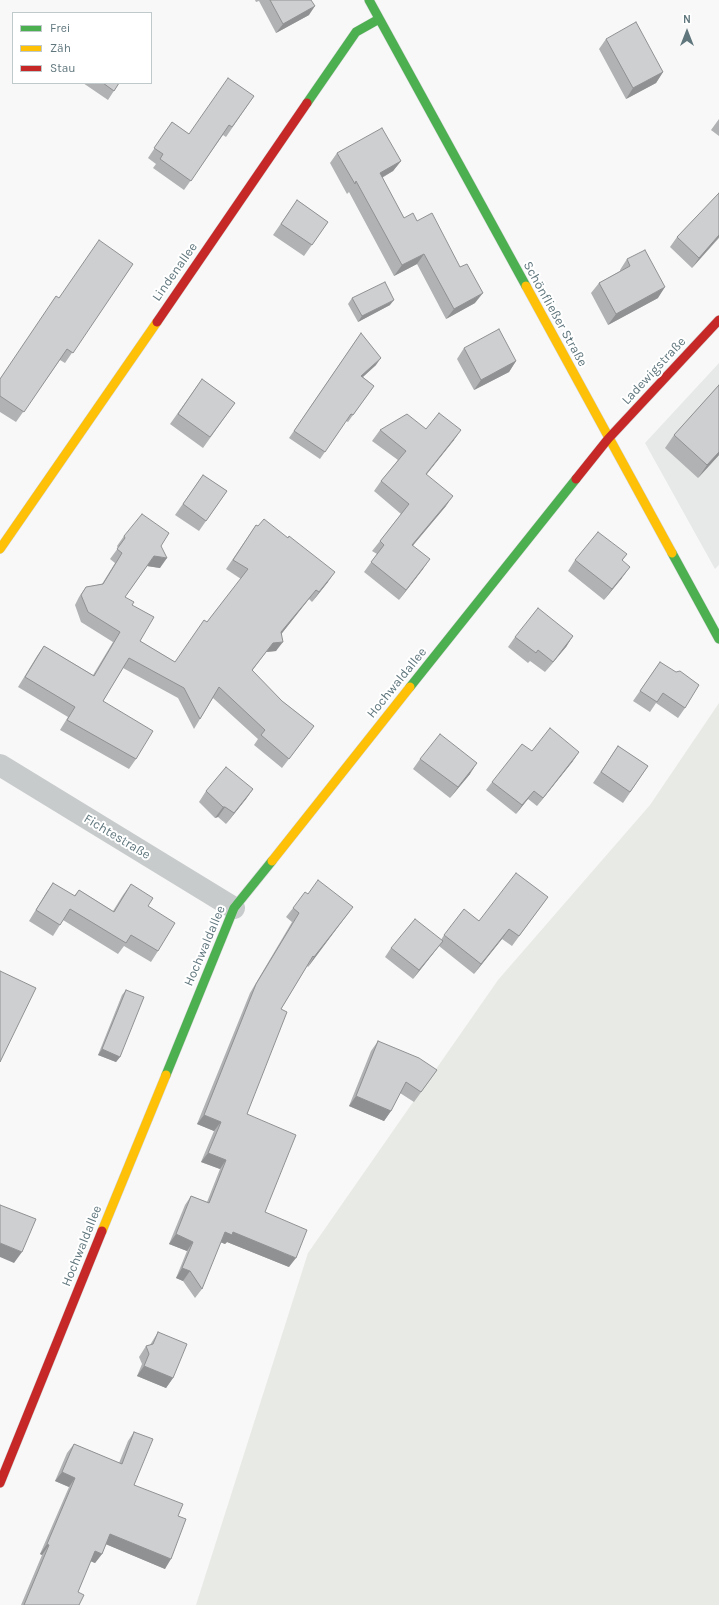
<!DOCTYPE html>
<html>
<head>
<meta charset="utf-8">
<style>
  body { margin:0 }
  #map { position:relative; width:719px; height:1605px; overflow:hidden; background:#f8f8f8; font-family:Karla,sans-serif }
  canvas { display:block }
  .legend { position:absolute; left:12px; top:12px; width:140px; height:72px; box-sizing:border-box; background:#fff; border:1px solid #bfc8cb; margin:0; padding:5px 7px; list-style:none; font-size:12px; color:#5f767d }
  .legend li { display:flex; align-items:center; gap:8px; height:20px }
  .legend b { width:20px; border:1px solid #bfc8cb }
  .north { position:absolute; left:667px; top:12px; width:40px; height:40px; -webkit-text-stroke:3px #fff; paint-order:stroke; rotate:0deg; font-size:11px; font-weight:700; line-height:16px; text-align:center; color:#5f767d }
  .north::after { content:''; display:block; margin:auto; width:14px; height:18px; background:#5f767d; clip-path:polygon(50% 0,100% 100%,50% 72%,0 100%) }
</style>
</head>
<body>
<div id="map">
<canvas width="719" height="1605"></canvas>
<ul class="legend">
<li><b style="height:5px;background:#4caf50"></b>Frei</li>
<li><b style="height:5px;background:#ffc107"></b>Zäh</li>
<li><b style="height:5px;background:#c62828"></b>Stau</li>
</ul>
<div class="north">N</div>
</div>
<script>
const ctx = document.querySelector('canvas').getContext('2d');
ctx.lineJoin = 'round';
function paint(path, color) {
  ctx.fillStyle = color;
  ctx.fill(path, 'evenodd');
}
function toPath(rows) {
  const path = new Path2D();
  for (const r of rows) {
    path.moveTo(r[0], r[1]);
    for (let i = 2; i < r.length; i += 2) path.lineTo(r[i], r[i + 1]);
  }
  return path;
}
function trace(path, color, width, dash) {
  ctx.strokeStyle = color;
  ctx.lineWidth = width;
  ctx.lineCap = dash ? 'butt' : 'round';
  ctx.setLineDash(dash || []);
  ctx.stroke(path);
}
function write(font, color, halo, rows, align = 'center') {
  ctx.font = font + ' Karla,sans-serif';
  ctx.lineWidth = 4;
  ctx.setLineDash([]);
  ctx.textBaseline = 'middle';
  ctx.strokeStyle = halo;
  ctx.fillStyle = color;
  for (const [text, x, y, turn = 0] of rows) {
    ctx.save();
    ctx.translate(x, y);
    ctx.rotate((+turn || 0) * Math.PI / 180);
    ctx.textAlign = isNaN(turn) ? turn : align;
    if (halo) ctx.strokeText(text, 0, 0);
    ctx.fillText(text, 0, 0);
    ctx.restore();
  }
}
const built = toPath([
  [719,363,719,565,715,569,645,443]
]);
const green = toPath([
  [719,703,719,1605,196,1605,308,1253,498,980,650,805]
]);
const street = toPath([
  [0,765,234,908]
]);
const fast = toPath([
  [369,0,526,286],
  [307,103,356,32,379,19],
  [672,553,719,639],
  [410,687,576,479],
  [166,1075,234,908,272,861]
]);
const slow = toPath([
  [526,286,672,553],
  [0,549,157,322],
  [272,861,410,687],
  [102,1231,166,1075]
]);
const jam = toPath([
  [157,322,307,103],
  [576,479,608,439,719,320],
  [0,1483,102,1231]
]);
const wall = toPath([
  [255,0,311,0,309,15,276,33,259,1,256,2],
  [606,39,663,72,656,83,626,99,599,49],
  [83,83,119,83,108,100],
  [254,96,226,137,223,135,184,190,153,168,156,164,148,158,172,122,189,134],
  [719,119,719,136,711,130],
  [337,153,401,161,393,171,382,178,404,218,417,221,475,303,446,319,417,264,394,276,349,192,347,194,330,163],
  [719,193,719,238,692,268,670,247,677,237],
  [297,200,328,222,304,256,273,235],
  [627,259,658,298,608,325,591,293,599,283,620,271,620,270],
  [133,264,65,363,60,360,16,422,0,412,0,379,59,298],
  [352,298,390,305,358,322,348,304],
  [361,333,376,365,363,377,374,386,348,422,346,421,320,459,289,438],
  [464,348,516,361,509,372,474,390,457,359],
  [202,379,235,403,203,448,170,424],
  [719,385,719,455,698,478,665,448,674,435],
  [426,429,454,440,426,474,446,506,413,545,423,569,399,600,364,572,377,554,372,551,380,541,401,514,374,491,381,481,398,460,372,441,380,430],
  [203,475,227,491,199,531,175,515],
  [256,525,328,582,312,602,309,599,282,633,276,651,266,652,252,671,282,701,314,726,282,768,254,745,258,739,213,698,200,719,194,729,178,698,123,668,103,701,136,759,129,769,60,730,68,717,18,687,37,656,44,646,93,675,113,642,81,622,75,605,79,597,86,587,102,584,115,563,110,559,118,548,117,546,124,536,161,546,160,568,147,566,125,597,132,605,140,641,175,662,207,622,241,579,226,569],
  [627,554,622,561,622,578,604,600,568,571,575,560],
  [573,636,566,647,545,672,530,661,528,663,508,647,515,637],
  [660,662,685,708,678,718,656,703,650,712,633,701],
  [618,746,648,766,623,803,593,783],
  [532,751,573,761,537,806,528,799,516,814,486,790,492,782],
  [420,759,470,774,450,798,413,769],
  [253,789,246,799,226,824,218,817,215,818,199,802,206,791],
  [53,883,74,896,79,890,113,911,123,895,131,884,148,906,158,951,151,962,124,946,118,954,63,920,53,936,29,921,46,893],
  [308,894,353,907,308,967,307,966,281,1009,247,1114,265,1212,289,1267,227,1242,225,1244,220,1242,202,1289,195,1298,183,1281,176,1278,187,1251,169,1244,185,1205,191,1196,207,1202,220,1169,201,1162,214,1131,197,1124,250,993,292,922,286,917,293,908],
  [548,897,512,946,502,939,474,974,439,946,413,979,385,957,391,948,441,940,444,935,479,921],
  [126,990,120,1057,116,1062,98,1055,122,995],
  [378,1041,437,1070,414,1102,400,1093,391,1111,384,1121,349,1106,371,1051],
  [158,1332,173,1378,166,1388,137,1376,142,1364,139,1357,146,1346,150,1345],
  [134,1432,134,1485,178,1516,165,1569,106,1544,102,1554,95,1563,90,1561,78,1592,79,1605,21,1605,42,1555,40,1554,69,1487,55,1481,67,1453,74,1444,119,1463,128,1441]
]);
const shadedWall = toPath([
  [315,6,309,15,276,33,283,24],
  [663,72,656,83,626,99,633,88],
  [401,161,393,171,372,183,380,173],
  [719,235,719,237,692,268,699,258],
  [424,254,417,264,394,276,402,265],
  [665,287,658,298,608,325,616,314],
  [483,293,475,303,446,319,454,309],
  [394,300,390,305,358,322,362,316],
  [381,358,376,365,356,383,361,376],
  [516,361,509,372,474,390,481,380],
  [461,430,454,440,419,484,426,474],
  [719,452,719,455,698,478,707,465],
  [453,496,446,506,405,555,412,545],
  [154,556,167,558,160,568,147,566],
  [430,559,423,569,399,600,406,590],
  [630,567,622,578,604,600,612,589],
  [335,572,328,582,312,602,319,592],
  [316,590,309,599,275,642,281,632],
  [573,636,566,647,545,672,553,662],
  [283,642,276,651,266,652,245,680,273,643],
  [579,752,573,761,537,806,543,798],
  [477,763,470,774,450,798,458,787],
  [253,789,246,799,226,824,234,813],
  [534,791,528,799,516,814,522,805],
  [223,807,225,807,218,817,215,818],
  [353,907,346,916,308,967,314,957],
  [509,929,502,939,474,974,481,964],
  [443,941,436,950,413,979,419,970],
  [102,1049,120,1057,116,1062,98,1055],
  [356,1096,391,1111,384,1121,349,1106],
  [204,1115,221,1122,214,1131,197,1124],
  [208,1153,226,1160,220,1169,201,1162],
  [225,1232,233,1232,296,1258,289,1267,227,1242,225,1244,218,1241],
  [176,1234,193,1242,187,1251,169,1244],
  [0,1243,22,1252,14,1263,0,1257],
  [182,1268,190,1271,183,1281,176,1278],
  [144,1366,173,1378,166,1388,137,1376],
  [62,1472,75,1478,69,1487,55,1481],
  [110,1534,171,1559,165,1569,103,1543],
  [47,1544,49,1545,42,1555,40,1554],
  [95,1551,102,1554,95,1563,88,1560]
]);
const building = toPath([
  [270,0,311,0,315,6,283,24,270,0],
  [636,22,663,72,633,88,606,39,636,22],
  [228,78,254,96,232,127,229,125,191,181,160,159,163,154,154,148,172,122,189,134,228,78],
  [103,83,119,83,114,91,103,83],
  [382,128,401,161,380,173,404,218,413,213,417,221,432,213,460,267,467,264,483,293,454,309,424,254,402,265,356,181,355,184,337,153,382,128],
  [719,193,719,235,699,258,677,237,719,193],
  [297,200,328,222,312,245,281,224,297,200],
  [99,240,133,264,73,353,67,349,24,412,0,396,0,379,56,296,59,298,99,240],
  [645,250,665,287,616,314,599,283,630,266,627,259,645,250],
  [385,282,394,300,362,316,352,298,385,282],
  [499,329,516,361,481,380,464,348,499,329],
  [361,333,381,358,361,376,374,386,353,415,351,414,325,452,294,431,361,333],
  [202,379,235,403,210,437,178,414,202,379],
  [719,385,719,452,707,465,674,435,719,385],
  [439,413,461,430,426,474,453,496,412,545,430,559,406,590,371,562,384,545,380,541,409,504,381,481,406,451,380,430,407,414,426,429,439,413],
  [203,475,227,491,206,521,183,504,203,475],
  [142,514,169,533,161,546,167,558,154,556,125,597,134,602,132,605,154,617,140,641,175,662,204,620,207,622,248,569,233,560,256,525,258,526,264,519,288,538,289,536,335,572,319,592,316,590,281,632,283,642,273,643,252,670,282,701,314,726,289,759,261,735,265,730,219,687,200,719,184,688,129,658,103,701,153,731,136,759,67,720,75,707,25,677,44,646,94,676,120,632,88,612,81,595,86,587,103,584,122,553,117,549,125,538,124,536,142,514],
  [598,532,627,554,622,560,630,567,612,589,575,560,598,532],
  [538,608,573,636,553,662,538,650,536,653,515,637,538,608],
  [660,662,676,672,680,671,699,685,685,708,663,693,657,702,640,691,660,662],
  [550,728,579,752,543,798,534,791,522,805,492,782,522,744,532,751,550,728],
  [440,734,477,763,458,787,420,759,440,734],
  [618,746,648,766,630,792,601,772,618,746],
  [226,767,253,789,234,813,225,807,223,807,206,791,226,767],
  [516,873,548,897,519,936,509,929,481,964,444,935,464,909,479,921,516,873],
  [318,880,353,907,314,957,313,956,281,1009,287,1012,247,1114,296,1135,265,1212,307,1230,296,1258,233,1232,232,1235,225,1232,202,1289,190,1271,182,1268,193,1242,176,1234,191,1196,209,1203,226,1160,208,1153,221,1122,204,1115,256,984,299,913,293,908,305,892,308,894,318,880],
  [53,883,75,896,79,890,114,912,131,884,153,898,148,906,175,923,158,951,131,935,126,943,70,909,60,925,36,910,53,883],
  [415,919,443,941,419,970,391,948,415,919],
  [0,971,36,988,0,1062,0,971],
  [126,990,144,997,120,1057,102,1049,126,990],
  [378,1041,419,1058,437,1070,421,1092,406,1082,391,1111,356,1096,378,1041],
  [0,1205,36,1219,22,1252,0,1243,0,1205],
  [158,1332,187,1344,173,1378,144,1366,149,1354,146,1346,153,1344,158,1332],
  [134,1432,153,1439,134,1485,183,1504,178,1516,186,1519,171,1559,110,1534,102,1554,95,1551,78,1592,84,1595,79,1605,24,1605,49,1545,47,1544,75,1478,62,1472,74,1444,122,1464,134,1432]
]);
const streetNames = [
  ["Lindenallee",175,272,-55],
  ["Schönfließer Straße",555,314,61],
  ["Ladewigstraße",654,371,-47],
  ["Hochwaldallee",397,683,-51],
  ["Fichtestraße",117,837,31],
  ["Hochwaldallee",205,946,-67],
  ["Hochwaldallee",82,1246,-68]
];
paint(built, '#e6e9e8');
paint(green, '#e8eae5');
trace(fast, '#d4d5d6', 10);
trace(slow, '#d4d5d6', 10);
trace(jam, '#d4d5d6', 10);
trace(street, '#c8cbcc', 22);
trace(fast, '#4caf50', 9);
trace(slow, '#ffc107', 9);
trace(jam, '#c62828', 9);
paint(wall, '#b0b2b3');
paint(shadedWall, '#909192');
paint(building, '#cdcfd0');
trace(building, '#909192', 1);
write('13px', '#5f767d', '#fff', streetNames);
</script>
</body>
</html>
